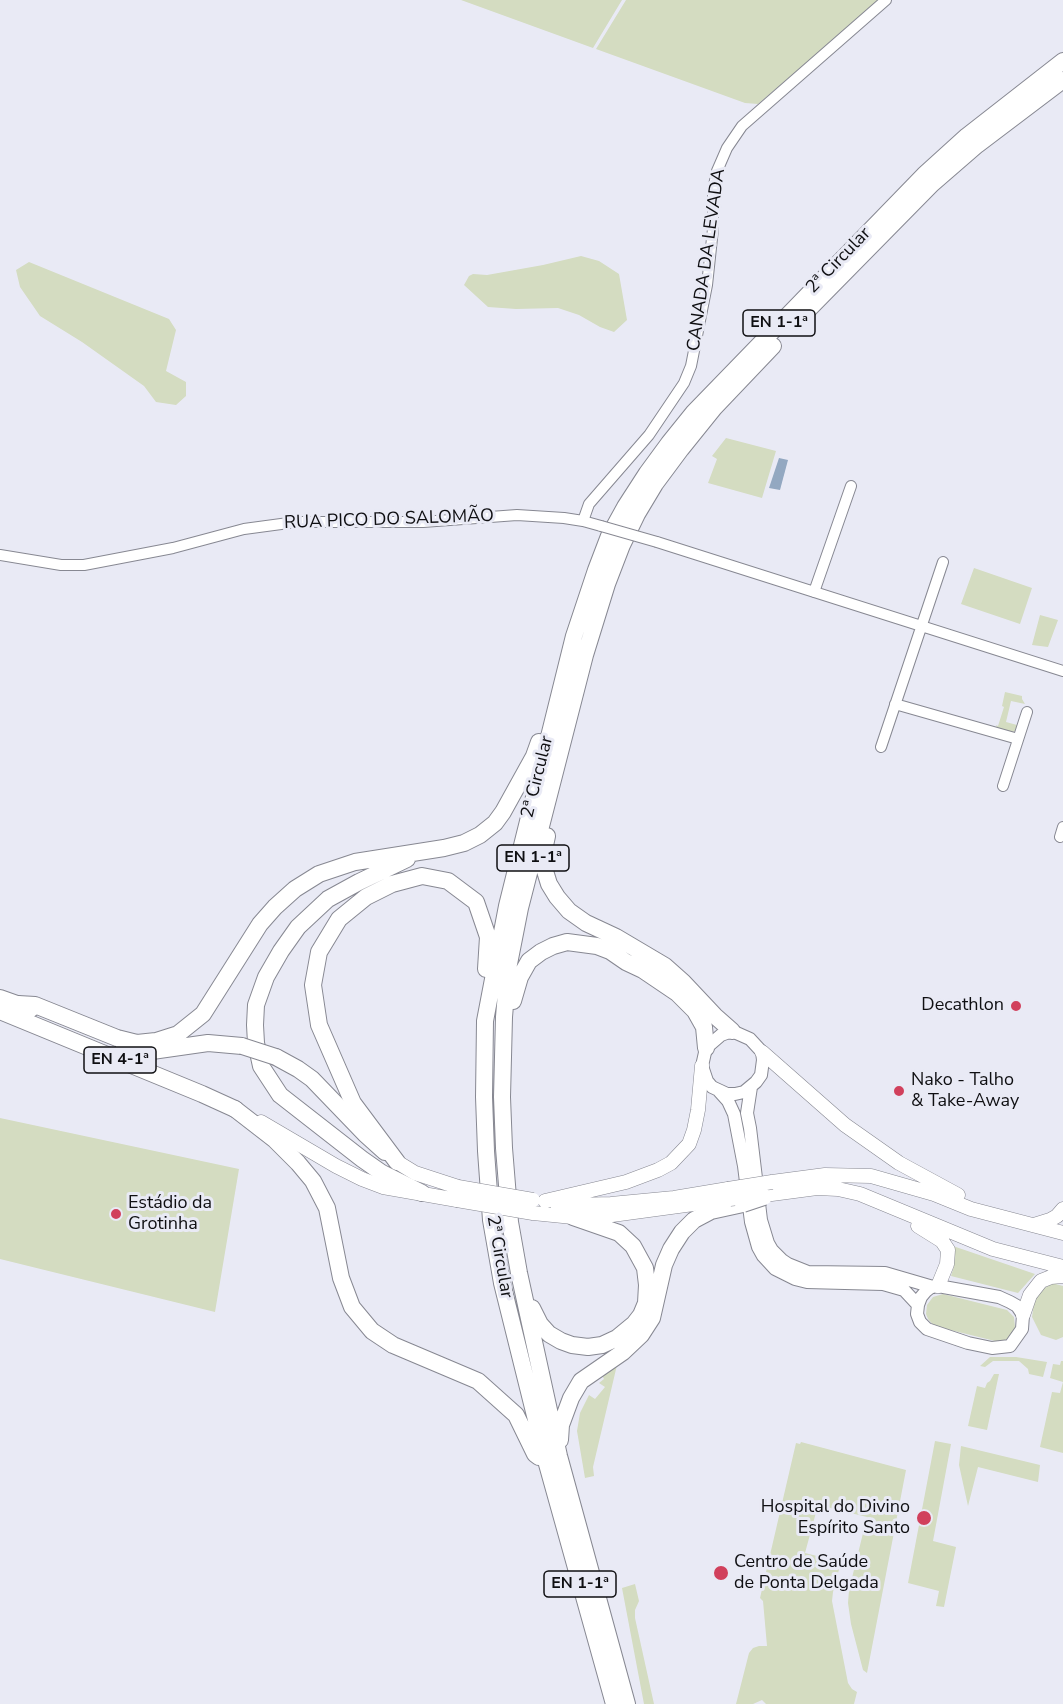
<!DOCTYPE html>
<html>
<head>
<meta charset="utf-8">
<style>
  body { margin:0 }
  canvas { display:block; background:#e9eaf5 }
</style>
</head>
<body>
<canvas width="1063" height="1704"></canvas>
<script>
const ctx = document.querySelector('canvas').getContext('2d');
ctx.lineJoin = 'round';
function paint(path, color) {
  ctx.fillStyle = color;
  ctx.fill(path, 'evenodd');
}
function toPath(rows) {
  const path = new Path2D();
  for (const r of rows) {
    path.moveTo(r[0], r[1]);
    for (let i = 2; i < r.length; i += 2) path.lineTo(r[i], r[i + 1]);
  }
  return path;
}
function trace(path, color, width, dash) {
  ctx.strokeStyle = color;
  ctx.lineWidth = width;
  ctx.lineCap = dash ? 'butt' : 'round';
  ctx.setLineDash(dash || []);
  ctx.stroke(path);
}
function write(font, color, halo, rows, align = 'center') {
  ctx.font = font + ' "Nunito Sans",sans-serif';
  ctx.lineWidth = 6;
  ctx.setLineDash([]);
  ctx.textBaseline = 'middle';
  ctx.strokeStyle = halo;
  ctx.fillStyle = color;
  for (const [text, x, y, turn = 0] of rows) {
    ctx.save();
    ctx.translate(x, y);
    ctx.rotate((+turn || 0) * Math.PI / 180);
    ctx.textAlign = isNaN(turn) ? turn : align;
    if (halo) ctx.strokeText(text, 0, 0);
    ctx.fillText(text, 0, 0);
    ctx.restore();
  }
}
const green = toPath([
  [461,0,622,0,593,48],
  [626,0,881,0,758,104,745,103,596,49],
  [581,256,599,261,619,274,627,320,614,332,600,327,579,315,558,308,516,309,488,307,464,285,469,276,473,274,487,275,543,265],
  [29,262,169,319,176,330,166,371,186,382,186,396,176,405,156,402,144,386,82,342,40,316,20,287,16,270],
  [726,438,776,451,762,498,708,483,717,459,712,456],
  [974,568,1032,588,1020,624,961,604],
  [1040,615,1058,620,1048,647,1032,645],
  [1005,692,1022,696,1022,699,1025,704,1011,701,1006,722,1017,725,1015,731,1009,734,998,731,996,725,998,726,1004,707,1002,706],
  [0,1118,239,1169,215,1312,0,1259],
  [950,1245,1035,1274,1018,1293,951,1276,954,1266,953,1253],
  [1052,1283,1063,1286,1063,1337,1056,1340,1041,1335,1032,1317,1035,1295],
  [943,1294,1007,1310,1014,1317,1015,1327,1014,1331,1008,1339,999,1342,934,1326,928,1319,926,1314,927,1305,933,1297],
  [990,1357,1016,1357,1047,1362,1043,1377,1029,1374,1028,1369,1019,1361,993,1361,985,1367,980,1366],
  [1061,1361,1063,1361,1063,1453,1040,1447,1052,1392,1060,1393,1063,1382,1050,1378,1053,1364,1060,1365],
  [617,1365,593,1467,594,1476,585,1478,577,1431,580,1413,589,1395,595,1399,605,1387,599,1383,604,1379,602,1375],
  [994,1374,999,1374,987,1430,968,1426,977,1386,985,1388,987,1383,990,1381],
  [935,1441,951,1444,933,1541,956,1547,944,1607,936,1606,939,1591,908,1583],
  [801,1442,906,1470,867,1673,863,1670,851,1624,848,1603,849,1590,867,1517,818,1505,805,1553,841,1562,833,1592,832,1601,848,1683,852,1689,857,1692,854,1704,766,1704,762,1700,753,1704,736,1704,749,1653,753,1648,759,1646,767,1646,763,1601,760,1598,796,1443,800,1444],
  [961,1446,1040,1465,1038,1482,978,1467,968,1506,959,1465],
  [635,1584,639,1601,635,1610,635,1618,654,1704,644,1704,622,1588]
]);
const water = toPath([
  [779,458,788,460,780,490,769,488]
]);
const minor = toPath([
  [583,521,589,504,649,435,684,383,691,366,707,285,713,229,713,190,717,171,727,148,742,126,886,0],
  [657,542,1063,671],
  [0,555,61,565,84,565,173,548,244,529,296,522,423,522,517,515,564,518,583,521,601,526],
  [814,592,851,486],
  [895,704,1018,739],
  [881,747,943,562],
  [1003,786,1027,712],
  [1060,837,1063,827]
]);
const tertiary = toPath([
  [732,1031,750,1039,762,1052,763,1060,761,1075,756,1082,744,1092,735,1094,727,1094,712,1087,707,1081,702,1066,706,1048,721,1035,732,1031],
  [751,1087,747,1113,750,1128,761,1220,768,1243,772,1250,782,1260,788,1264,808,1272,885,1273,933,1287],
  [719,1091,728,1101,734,1114,744,1166,751,1222,758,1247,763,1256,775,1269,795,1279,807,1282,883,1284,904,1290,918,1305],
  [938,1286,999,1297,1010,1302,1017,1306,1023,1315,1022,1329,1010,1346,992,1348,968,1343,927,1329,920,1322,917,1314,918,1305,921,1297,926,1291,931,1287,938,1286]
]);
const secondary = toPath([
  [762,1052,845,1125,899,1163,958,1195],
  [261,1122,336,1166,362,1179,383,1187,457,1200],
  [397,1162,415,1173,458,1187],
  [772,1182,825,1175,871,1176,934,1194,971,1209,1063,1233],
  [764,1195,817,1188,838,1189,860,1194,993,1249,1063,1267],
  [545,1201,626,1182,658,1170,671,1163,689,1144,694,1130,698,1110,702,1066],
  [555,1202,574,1205,611,1204,674,1198,728,1189],
  [533,1213,573,1217,612,1215,730,1199],
  [1034,1225,1050,1220,1057,1216,1063,1209],
  [918,1226,942,1241,948,1250,947,1264,938,1286],
  [1023,1315,1030,1295,1041,1281,1051,1277,1063,1276]
]);
const primary = toPath([
  [0,998,31,1009],
  [0,1011,202,1094,235,1109],
  [124,1046,152,1051,208,1043,242,1046],
  [276,1057,298,1069,312,1079,365,1134,385,1152]
]);
const trunk = toPath([
  [808,310,932,184,977,145,1063,80],
  [547,836,544,850,545,871,549,884,557,897,569,911,586,923,616,937,665,966,683,982,715,1016,732,1031],
  [407,859,359,882,328,899,298,927,281,951,266,977,256,1005,255,1025,256,1043,261,1066,280,1095,362,1159,382,1173,422,1193],
  [513,1001,520,977,529,961,541,952,553,946,567,942,597,946,610,951,626,962,643,970,677,993,695,1011,704,1027,706,1048],
  [18,1004,35,1005,117,1038,137,1043,156,1041,178,1034,203,1014,260,924,275,907,295,889,319,874,355,862,444,848,464,843,480,835,495,823,503,812,534,756,539,742],
  [235,1109,275,1140,298,1163,313,1181,327,1208,341,1278,352,1307,372,1331,393,1345,478,1381,516,1415,535,1454,539,1457],
  [397,1162,353,1103,319,1025,313,985,319,952,339,919,366,897,392,884,422,876,448,881,476,902,488,937,486,969],
  [532,1308,540,1324,549,1334,561,1341,572,1345,588,1347,602,1345,617,1338,634,1324,641,1315,646,1303,647,1285,645,1268,633,1246,619,1233,573,1217],
  [560,1440,561,1425,571,1398,581,1381,623,1352,641,1335,652,1318,664,1265,671,1249,682,1232,694,1220,711,1211,743,1204],
  [614,1704,547,1464,502,1283,491,1220,486,1151,484,1097,485,1021,507,906,574,636,596,570,609,536,625,507,647,473,669,443,694,412,924,175,967,136,1063,61],
  [627,1704,559,1456,519,1273,510,1222,504,1148,502,1097,504,1017,508,969,520,908,585,655,607,584,622,545,637,514,655,484,681,449,714,408,773,346]
]);
const minorBridge = toPath([
  [601,526,657,542]
]);
const secondaryBridge = toPath([
  [458,1187,533,1200],
  [728,1189,772,1182],
  [730,1199,755,1196],
  [457,1200,533,1213]
]);
const primaryBridge = toPath([
  [242,1046,276,1057]
]);
const trunkBridge = toPath([
  [743,1204,764,1197]
]);
const markers = [
  [1016,1006,6,"#d1405c"],
  [899,1091,6,"#d1405c"],
  [116,1214,6,"#d1405c"],
  [924,1518,8,"#d1405c"],
  [721,1573,8,"#d1405c"]
];
const shields = [
  [779,323,72],
  [533,858,72],
  [120,1060,72],
  [580,1584,72]
];
const shieldNames = [
  ["EN 1-1ª",779,323],
  ["EN 1-1ª",533,858],
  ["EN 4-1ª",120,1060],
  ["EN 1-1ª",580,1584]
];
const streetNames = [
  ["CANADA DA LEVADA",707,260,-82],
  ["2ª Circular",839,261,-46],
  ["RUA PICO DO SALOMÃO",389,520,-2],
  ["2ª Circular",538,777,-76],
  ["2ª Circular",499,1257,80]
];
const poiNames = [
  ["Decathlon",1004,1006,"right"],
  ["Nako - Talho",911,1081],
  ["& Take-Away",911,1102],
  ["Estádio da",128,1204],
  ["Grotinha",128,1225],
  ["Hospital do Divino",910,1508,"right"],
  ["Espírito Santo",910,1529,"right"],
  ["Centro de Saúde",734,1563],
  ["de Ponta Delgada",734,1584]
];
paint(green, '#d4dcc1');
paint(water, '#93a8c1');
trace(minor, '#878892', 12);
trace(tertiary, '#878892', 14);
trace(secondary, '#878892', 15);
trace(primary, '#878892', 18);
trace(trunk, '#878892', 18);
trace(minor, '#fff', 10);
trace(tertiary, '#fff', 12);
trace(secondary, '#fff', 14);
trace(primary, '#fff', 16);
trace(trunk, '#fff', 16);
trace(minorBridge, '#878892', 12, []);
trace(secondaryBridge, '#878892', 15, []);
trace(primaryBridge, '#878892', 18, []);
trace(trunkBridge, '#878892', 18, []);
trace(minorBridge, '#fff', 10);
trace(secondaryBridge, '#fff', 14);
trace(primaryBridge, '#fff', 16);
trace(trunkBridge, '#fff', 16);
for (const [x, y, r, color] of markers) {
  const dot = new Path2D();
  dot.arc(x, y, r, 0, 2 * Math.PI);
  ctx.fillStyle = color;
  ctx.fill(dot);
  trace(dot, '#e9eaf5', 2);
}
for (const [x, y, w] of shields) {
  const box = new Path2D();
  box.roundRect(x - w / 2, y - 13, w, 26, 4.5);
  ctx.fillStyle = '#e9eaf5';
  ctx.fill(box);
  trace(box, '#0f0f12', 1.5);
}
write('bold 16px', '#0f0f12', null, shieldNames);
write('18px', '#0f0f12', '#e9eaf5', streetNames);
write('18px', '#0f0f12', '#e9eaf5', poiNames, 'left');
</script>
</body>
</html>
